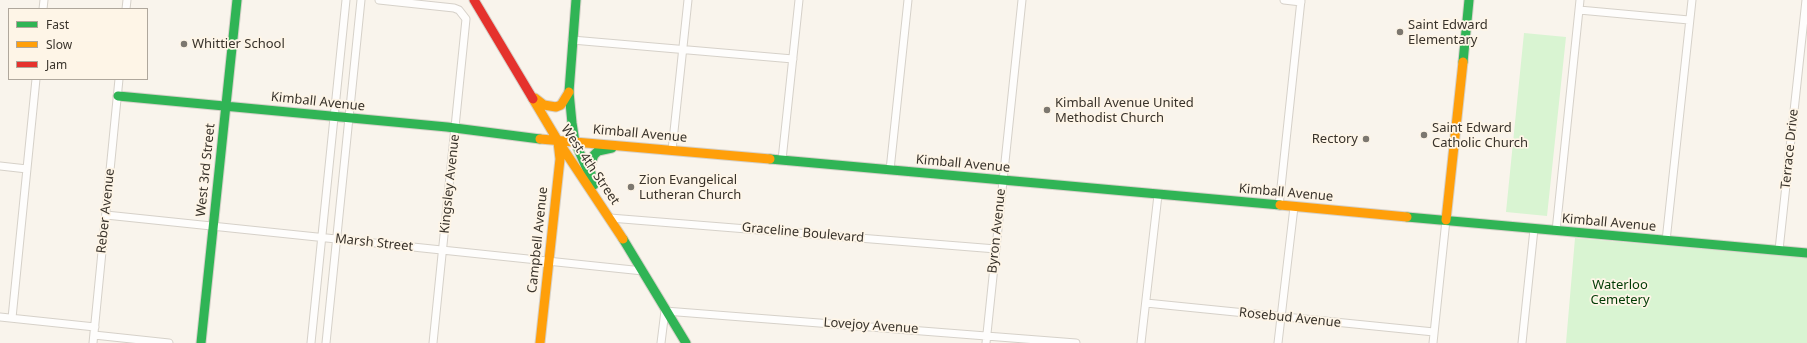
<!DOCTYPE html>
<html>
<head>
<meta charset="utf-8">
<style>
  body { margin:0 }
  #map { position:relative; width:1807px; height:343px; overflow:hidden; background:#f9f4ec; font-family:"Noto Sans",sans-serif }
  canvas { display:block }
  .legend { position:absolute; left:8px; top:8px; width:140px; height:72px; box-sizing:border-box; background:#fef5e7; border:1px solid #afa79c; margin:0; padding:5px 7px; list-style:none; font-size:12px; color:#39332b }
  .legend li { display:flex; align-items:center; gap:8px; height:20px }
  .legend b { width:20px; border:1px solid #afa79c }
</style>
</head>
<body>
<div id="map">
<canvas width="1807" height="343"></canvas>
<ul class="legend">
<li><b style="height:5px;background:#30b455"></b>Fast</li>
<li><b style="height:5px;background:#ff9f0a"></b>Slow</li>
<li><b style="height:5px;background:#e5322d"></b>Jam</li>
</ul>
</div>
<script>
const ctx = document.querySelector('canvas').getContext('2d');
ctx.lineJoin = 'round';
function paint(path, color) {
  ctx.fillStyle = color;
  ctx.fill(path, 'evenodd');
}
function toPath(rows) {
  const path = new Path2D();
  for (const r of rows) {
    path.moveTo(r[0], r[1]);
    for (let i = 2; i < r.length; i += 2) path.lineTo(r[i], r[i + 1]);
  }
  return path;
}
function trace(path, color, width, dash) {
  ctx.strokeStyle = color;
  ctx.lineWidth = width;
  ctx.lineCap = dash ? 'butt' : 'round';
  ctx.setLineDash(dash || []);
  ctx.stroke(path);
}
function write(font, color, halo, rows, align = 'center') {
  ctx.font = font + ' "Noto Sans",sans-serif';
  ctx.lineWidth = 3.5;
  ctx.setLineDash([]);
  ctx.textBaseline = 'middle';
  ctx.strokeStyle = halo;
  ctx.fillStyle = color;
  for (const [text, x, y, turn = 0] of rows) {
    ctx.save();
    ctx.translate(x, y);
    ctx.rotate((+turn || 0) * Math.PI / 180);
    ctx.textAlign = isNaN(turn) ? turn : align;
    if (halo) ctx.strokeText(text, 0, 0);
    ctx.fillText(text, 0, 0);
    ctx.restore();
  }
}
const green = toPath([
  [1524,33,1566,37,1547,216,1506,212],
  [1575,238,1807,258,1807,343,1566,343]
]);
const street = toPath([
  [379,0,454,8,459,10,466,19,433,343],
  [1284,0,1301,2],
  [43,9,44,0],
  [126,9,127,0],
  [1579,10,1689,20],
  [572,40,793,59],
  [672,150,688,0],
  [782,160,799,0],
  [0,166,27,169],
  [890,170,908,0],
  [1279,206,1301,0],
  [106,215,643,271],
  [610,218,996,249],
  [1556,231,1580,0],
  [1666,241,1692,0],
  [1779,250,1806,0],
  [1146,303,1434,332],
  [0,317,95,327],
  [12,318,36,79],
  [94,335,169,343],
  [93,343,119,79],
  [311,343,346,0],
  [326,343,361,0],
  [661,343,665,311,1076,343],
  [986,343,1022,0],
  [1141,343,1158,195],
  [1278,343,1294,207],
  [1433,343,1446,220],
  [1522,343,1534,229]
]);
const fast = toPath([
  [576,0,569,92,572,123,575,142,594,185],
  [1463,62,1469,0],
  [118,96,447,127,540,139],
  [770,159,1280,205],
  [591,174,590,166,594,155,598,151,612,148],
  [1407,217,1807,253],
  [623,239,686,343],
  [201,343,237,0]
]);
const slow = toPath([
  [535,98,544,105,556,107,561,105,569,92],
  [533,99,558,141,623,239],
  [540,139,770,159],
  [1280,205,1407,217],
  [1446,220,1463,62],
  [540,343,560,159,558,142]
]);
const jam = toPath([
  [474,0,533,99]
]);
const markers = [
  [1400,32,4,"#7c776f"],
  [184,44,4,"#7c776f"],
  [1047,110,4,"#7c776f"],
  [1424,135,4,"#7c776f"],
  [1366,139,4,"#7c776f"],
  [631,187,4,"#7c776f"]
];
const poiNames = [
  ["Saint Edward",1408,25],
  ["Elementary",1408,40],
  ["Whittier School",192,44],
  ["Kimball Avenue United",1055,103],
  ["Methodist Church",1055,118],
  ["Saint Edward",1432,128],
  ["Catholic Church",1432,143],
  ["Rectory",1358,139,"right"],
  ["Zion Evangelical",639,180],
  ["Lutheran Church",639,195]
];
const streetNames = [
  ["Kimball Avenue",318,102,6],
  ["Kimball Avenue",640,134,5],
  ["Terrace Drive",1790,149,-84],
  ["Kimball Avenue",963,164,5],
  ["West 4th Street",590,165,56],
  ["West 3rd Street",206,170,-84],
  ["Kingsley Avenue",450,184,-84],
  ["Kimball Avenue",1286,193,5],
  ["Reber Avenue",106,211,-84],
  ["Kimball Avenue",1609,223,5],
  ["Byron Avenue",997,231,-84],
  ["Graceline Boulevard",803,233,5],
  ["Campbell Avenue",538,240,-84],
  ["Marsh Street",374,243,6],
  ["Rosebud Avenue",1290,318,6],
  ["Lovejoy Avenue",871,326,4]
];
const parkNames = [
  ["Waterloo",1620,285],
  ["Cemetery",1620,300]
];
paint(green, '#d9f4d2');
trace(street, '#d6d1c9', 9);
trace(fast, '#d6d1c9', 11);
trace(slow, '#d6d1c9', 11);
trace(jam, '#d6d1c9', 11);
trace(street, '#fefdfc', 7);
trace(fast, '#30b455', 9);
trace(slow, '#ff9f0a', 9);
trace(jam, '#e5322d', 9);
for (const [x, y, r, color] of markers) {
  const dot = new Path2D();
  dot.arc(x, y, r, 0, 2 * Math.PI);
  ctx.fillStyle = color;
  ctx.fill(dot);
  trace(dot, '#fef5e7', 1.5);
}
write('13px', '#39332b', '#fef5e7', poiNames, 'left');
write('13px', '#39332b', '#fef5e7', streetNames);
write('13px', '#003b04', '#fef5e7', parkNames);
</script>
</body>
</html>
